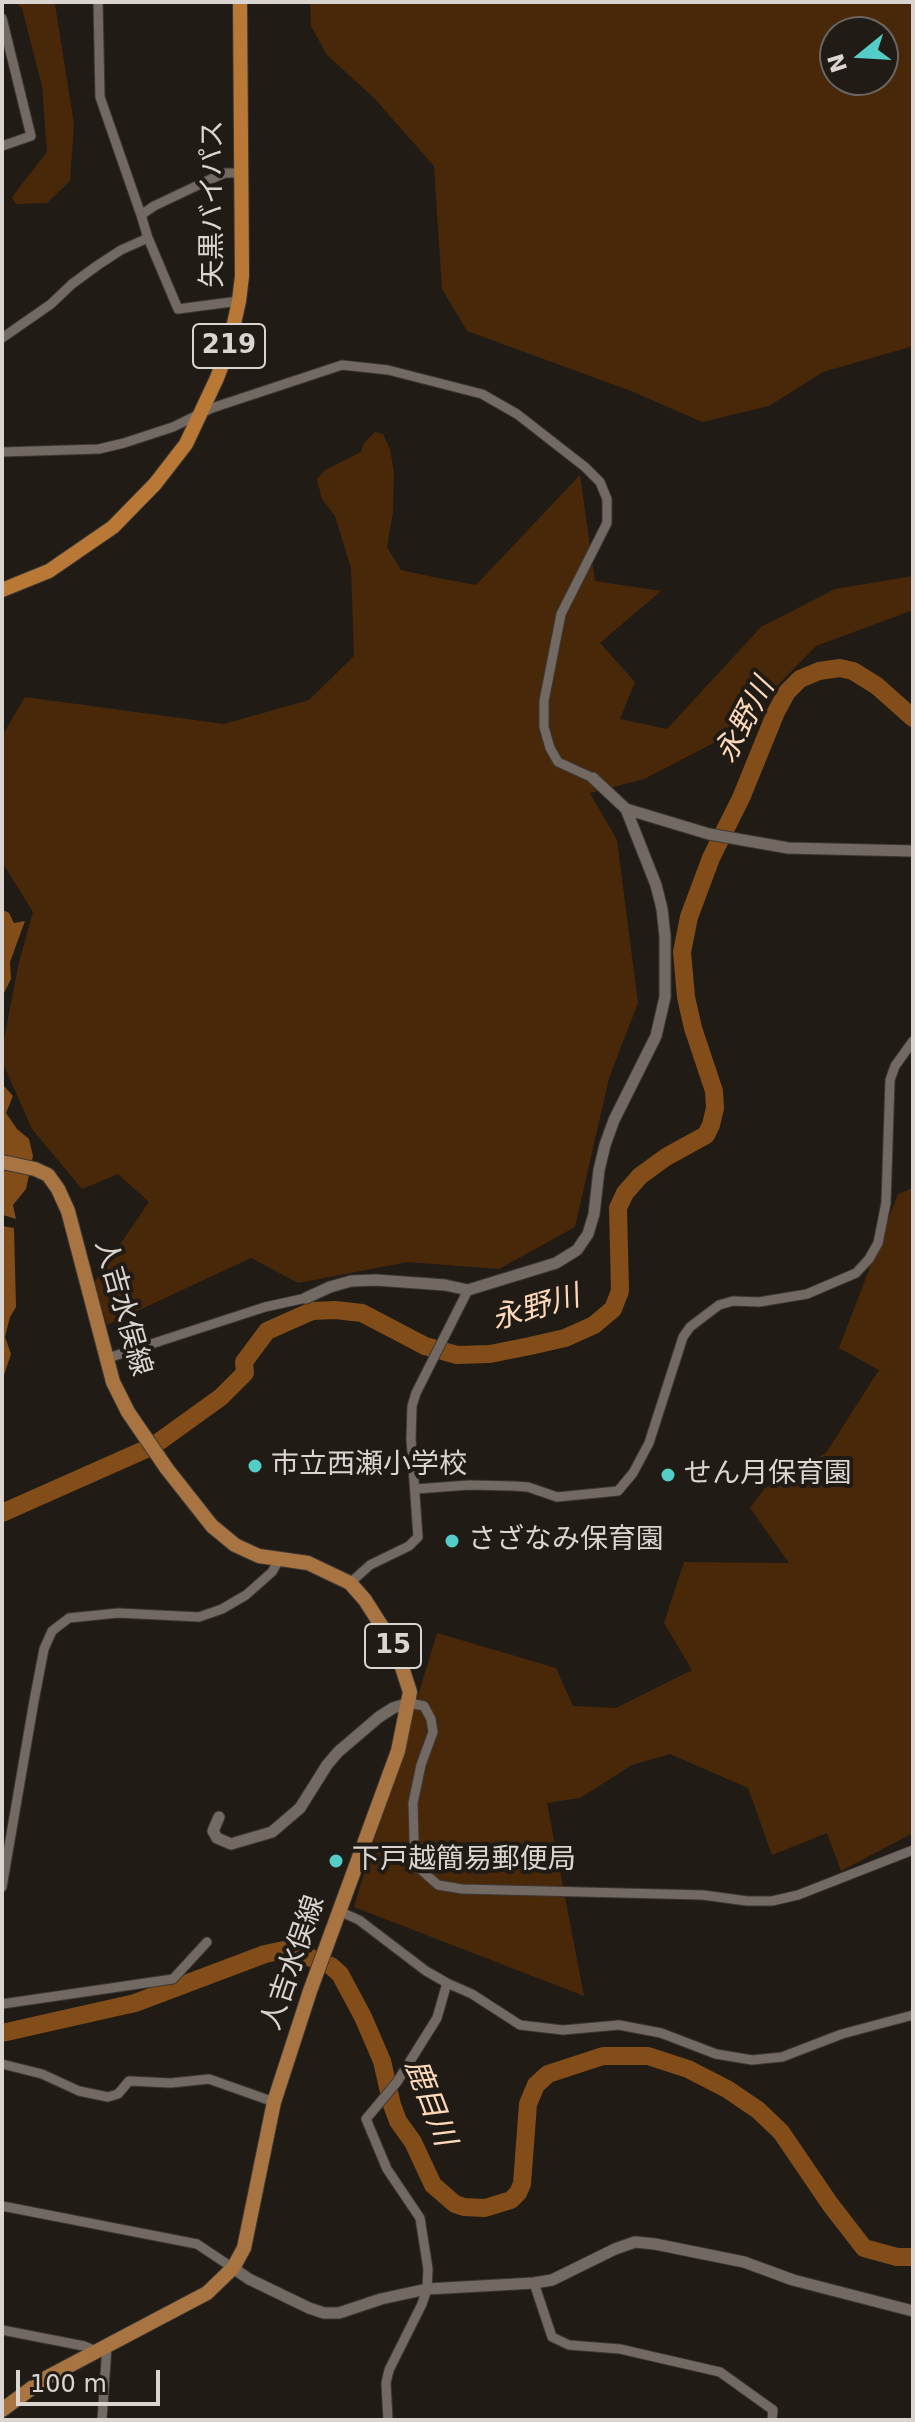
<!DOCTYPE html>
<html>
<head>
<meta charset="utf-8">
<style>
  body { margin:0 }
  #map { position:relative; width:915px; height:2422px; overflow:hidden; background:#211b16; font-family:"DejaVu Sans",sans-serif }
  canvas { display:block }
  .frame { position:absolute; inset:0; border:4px solid #dad5d1; pointer-events:none }
  .north { position:absolute; left:819px; top:16px; width:80px; height:80px; box-sizing:border-box; background:#211b16; border:2px solid #6b6561; border-radius:50%; rotate:252deg; font-size:22px; font-weight:700; line-height:32px; text-align:center; color:#dad5d1 }
  .north::after { content:''; display:block; margin:auto; width:28px; height:36px; background:#54cdc7; clip-path:polygon(50% 0,100% 100%,50% 72%,0 100%) }
  .scale { position:absolute; left:16px; top:2370px; width:144px; height:36px; box-sizing:border-box; border:4px solid #dad5d1; border-top:0; padding-left:10px; font-size:24px; line-height:28px; white-space:nowrap; color:#dad5d1; -webkit-text-stroke:6px #211b16; paint-order:stroke }
</style>
</head>
<body>
<div id="map">
<canvas width="915" height="2422"></canvas>
<div class="frame"></div>
<div class="north">N</div>
<div class="scale">100 m</div>
</div>
<script>
const ctx = document.querySelector('canvas').getContext('2d');
ctx.lineJoin = 'round';
function paint(path, color) {
  ctx.fillStyle = color;
  ctx.fill(path, 'evenodd');
}
function toPath(rows) {
  const path = new Path2D();
  for (const r of rows) {
    path.moveTo(r[0], r[1]);
    for (let i = 2; i < r.length; i += 2) path.lineTo(r[i], r[i + 1]);
  }
  return path;
}
function trace(path, color, width, dash) {
  ctx.strokeStyle = color;
  ctx.lineWidth = width;
  ctx.lineCap = dash ? 'butt' : 'round';
  ctx.setLineDash(dash || []);
  ctx.stroke(path);
}
function write(font, color, halo, rows, align = 'center') {
  ctx.font = font + ' "DejaVu Sans","Noto Sans JP",sans-serif';
  ctx.lineWidth = 8;
  ctx.setLineDash([]);
  ctx.textBaseline = 'middle';
  ctx.strokeStyle = halo;
  ctx.fillStyle = color;
  for (const [text, x, y, turn = 0] of rows) {
    ctx.save();
    ctx.translate(x, y);
    ctx.rotate((+turn || 0) * Math.PI / 180);
    ctx.textAlign = isNaN(turn) ? turn : align;
    if (halo) ctx.strokeText(text, 0, 0);
    ctx.fillText(text, 0, 0);
    ctx.restore();
  }
}
const green = toPath([
  [14,2,54,2,55,5,74,124,70,181,47,203,16,204,12,197,47,152,42,86,22,8],
  [310,2,913,2,913,346,823,372,769,406,702,422,631,391,467,331,442,289,434,166,374,98,327,55,311,26],
  [835,32,883,32,883,80,835,80],
  [375,432,383,434,390,449,394,472,393,512,387,547,401,570,433,577,476,585,580,475,595,581,661,591,600,643,635,682,620,719,667,729,761,627,835,589,913,576,913,610,816,646,729,735,644,779,590,793,617,840,638,1003,609,1078,575,1227,499,1269,408,1262,298,1283,251,1258,107,1325,94,1283,149,1202,118,1174,82,1189,32,1129,2,1061,2,1049,19,962,33,912,2,862,2,736,25,697,224,724,309,700,354,656,351,568,335,516,322,499,317,479,325,470,361,452,364,443],
  [913,1188,913,1833,841,1871,827,1833,772,1855,748,1788,670,1754,632,1765,580,1798,547,1803,584,1996,354,1907,437,1633,556,1668,573,1706,616,1708,692,1670,664,1623,684,1562,789,1563,750,1508,765,1488,826,1453,879,1370,839,1348,898,1194]
]);
const water = toPath([
  [2,904,3,910,9,913,14,923,25,921,10,962,11,979,2,997],
  [3,1085,13,1096,6,1113,17,1129,29,1139,33,1156,26,1189,13,1205,16,1219,3,1215,2,1217],
  [2,1226,14,1228,16,1307,10,1317,5,1337,11,1354,2,1381]
]);
const river = toPath([
  [2,1513,153,1446,221,1397,245,1373,244,1362,267,1331,312,1311,335,1310,362,1313,425,1346,457,1355,490,1354,530,1346,565,1338,594,1325,613,1309,620,1291,618,1208,625,1193,640,1176,666,1157,706,1135,711,1125,715,1108,714,1091,693,1028,686,997,682,952,689,917,711,858,741,798,776,712,787,692,800,679,819,671,840,668,853,671,877,686,913,718],
  [2,2033,135,2003,265,1954,289,1949,331,1966,340,1974,363,2017,382,2061,392,2105,398,2121,413,2142,433,2185,455,2204,464,2207,485,2208,511,2200,518,2193,522,2184,528,2104,536,2085,548,2074,603,2056,648,2056,688,2069,727,2089,758,2110,781,2132,830,2204,864,2248,897,2257,913,2257]
]);
const minor = toPath([
  [98,2,100,97,141,215],
  [2,18,31,136,2,146],
  [148,238,178,309,239,301],
  [2,338,51,304,72,284,98,265,121,250,148,238,141,215,154,206,211,179,225,173,241,173],
  [2,452,99,449,124,443,173,427,212,408,342,365,388,370,482,394,517,414,585,467,600,482,607,499,607,523,561,614,544,701,544,727,550,748,558,762,593,778],
  [105,1359,265,1307,306,1298],
  [416,1489,469,1485,513,1486,528,1487,557,1497,618,1491,633,1473,649,1443,683,1337,690,1327,719,1305,733,1301,759,1302,807,1294,856,1273,869,1259,878,1243,886,1203,890,1080,895,1066,913,1041],
  [350,1583,370,1565,409,1546,418,1537,411,1439,412,1406,416,1393,468,1290],
  [409,1703,424,1706,431,1719,433,1732,421,1765,413,1803,414,1840,421,1870,438,1885,462,1889,703,1895,747,1901,772,1901,798,1895,913,1850],
  [2,1887,34,1701,44,1649,52,1631,69,1618,118,1613,199,1617,222,1609,246,1595,272,1572,279,1560],
  [339,1911,359,1920,426,1971,447,1983,437,2018,397,2082,366,2119,387,2169,420,2218,428,2269,427,2289,422,2304,389,2370,386,2383,388,2420],
  [447,1983,472,1994,520,2025,563,2030,619,2025,661,2033,716,2054,752,2060,782,2057,842,2034,913,2015],
  [2,2004,173,1979,207,1942],
  [2,2064,42,2074,79,2091,108,2097,118,2094,129,2081,171,2083,209,2079,274,2102],
  [2,2206,197,2244,233,2268],
  [534,2283,552,2337,569,2345,620,2349,720,2372,773,2410,772,2420],
  [2,2330,84,2346,96,2351],
  [102,2420,107,2346]
]);
const tertiary = toPath([
  [593,778,626,809,709,834,788,848,913,851],
  [306,1298,330,1287,351,1281,376,1280,445,1285,468,1290,556,1263,577,1250,588,1234,594,1214,599,1170,605,1145,614,1120,656,1036,665,997,665,936,662,909,656,885,626,809],
  [219,1817,213,1831,217,1838,231,1844,272,1832,300,1808,327,1765,338,1752,379,1717,393,1708,409,1703],
  [233,2268,249,2279,309,2308,324,2313,339,2313,381,2299,427,2289,534,2283,552,2280,615,2249,635,2242,655,2244,744,2262,793,2280,913,2311]
]);
const primary = toPath([
  [2,1162,35,1169,48,1175,58,1189,68,1211,113,1382,128,1412,167,1469,212,1526,235,1545,259,1556,308,1563,350,1583,365,1600,386,1633,399,1658,410,1692,398,1751,310,1991,274,2102,244,2248,233,2268,207,2293,44,2379,2,2410]
]);
const trunk = toPath([
  [2,590,49,571,113,527,155,484,186,444,217,378,229,346,239,301,242,276,240,2]
]);
const markers = [
  [255,1466,8,"#54cdc7"],
  [668,1475,8,"#54cdc7"],
  [452,1541,8,"#54cdc7"],
  [336,1861,8,"#54cdc7"]
];
const shields = [
  [229,346,72],
  [393,1646,56]
];
const shieldNames = [
  ["219",229,346],
  ["15",393,1646]
];
const streetNames = [
  ["矢黒バイパス",214,204,-90],
  ["人吉水俣線",122,1308,74],
  ["人吉水俣線",294,1963,-71]
];
const poiNames = [
  ["市立西瀬小学校",271,1466],
  ["せん月保育園",684,1475],
  ["さざなみ保育園",468,1541],
  ["下戸越簡易郵便局",352,1861]
];
const waterNames = [
  ["永野川",746,721,-62],
  ["永野川",536,1309,-16],
  ["鹿目川",429,2103,69]
];
paint(green, '#482809');
paint(water, '#824d18');
trace(river, '#824d18', 18);
trace(minor, '#3d3834', 11);
trace(tertiary, '#3d3834', 13);
trace(primary, '#3d3834', 16);
trace(trunk, '#3d3834', 16);
trace(minor, '#716962', 9);
trace(tertiary, '#716962', 11);
trace(primary, '#a87442', 14);
trace(trunk, '#ba7837', 14);
for (const [x, y, r, color] of markers) {
  const dot = new Path2D();
  dot.arc(x, y, r, 0, 2 * Math.PI);
  ctx.fillStyle = color;
  ctx.fill(dot);
  trace(dot, '#211b16', 3);
}
for (const [x, y, w] of shields) {
  const box = new Path2D();
  box.roundRect(x - w / 2, y - 22, w, 44, 6);
  ctx.fillStyle = '#211b16';
  ctx.fill(box);
  trace(box, '#dad5d1', 2);
}
write('bold 26px', '#dad5d1', null, shieldNames);
write('28px', '#dad5d1', '#211b16', streetNames);
write('28px', '#dad5d1', '#211b16', poiNames, 'left');
write('italic 30px', '#ffd8b9', '#211b16', waterNames);
</script>
</body>
</html>
